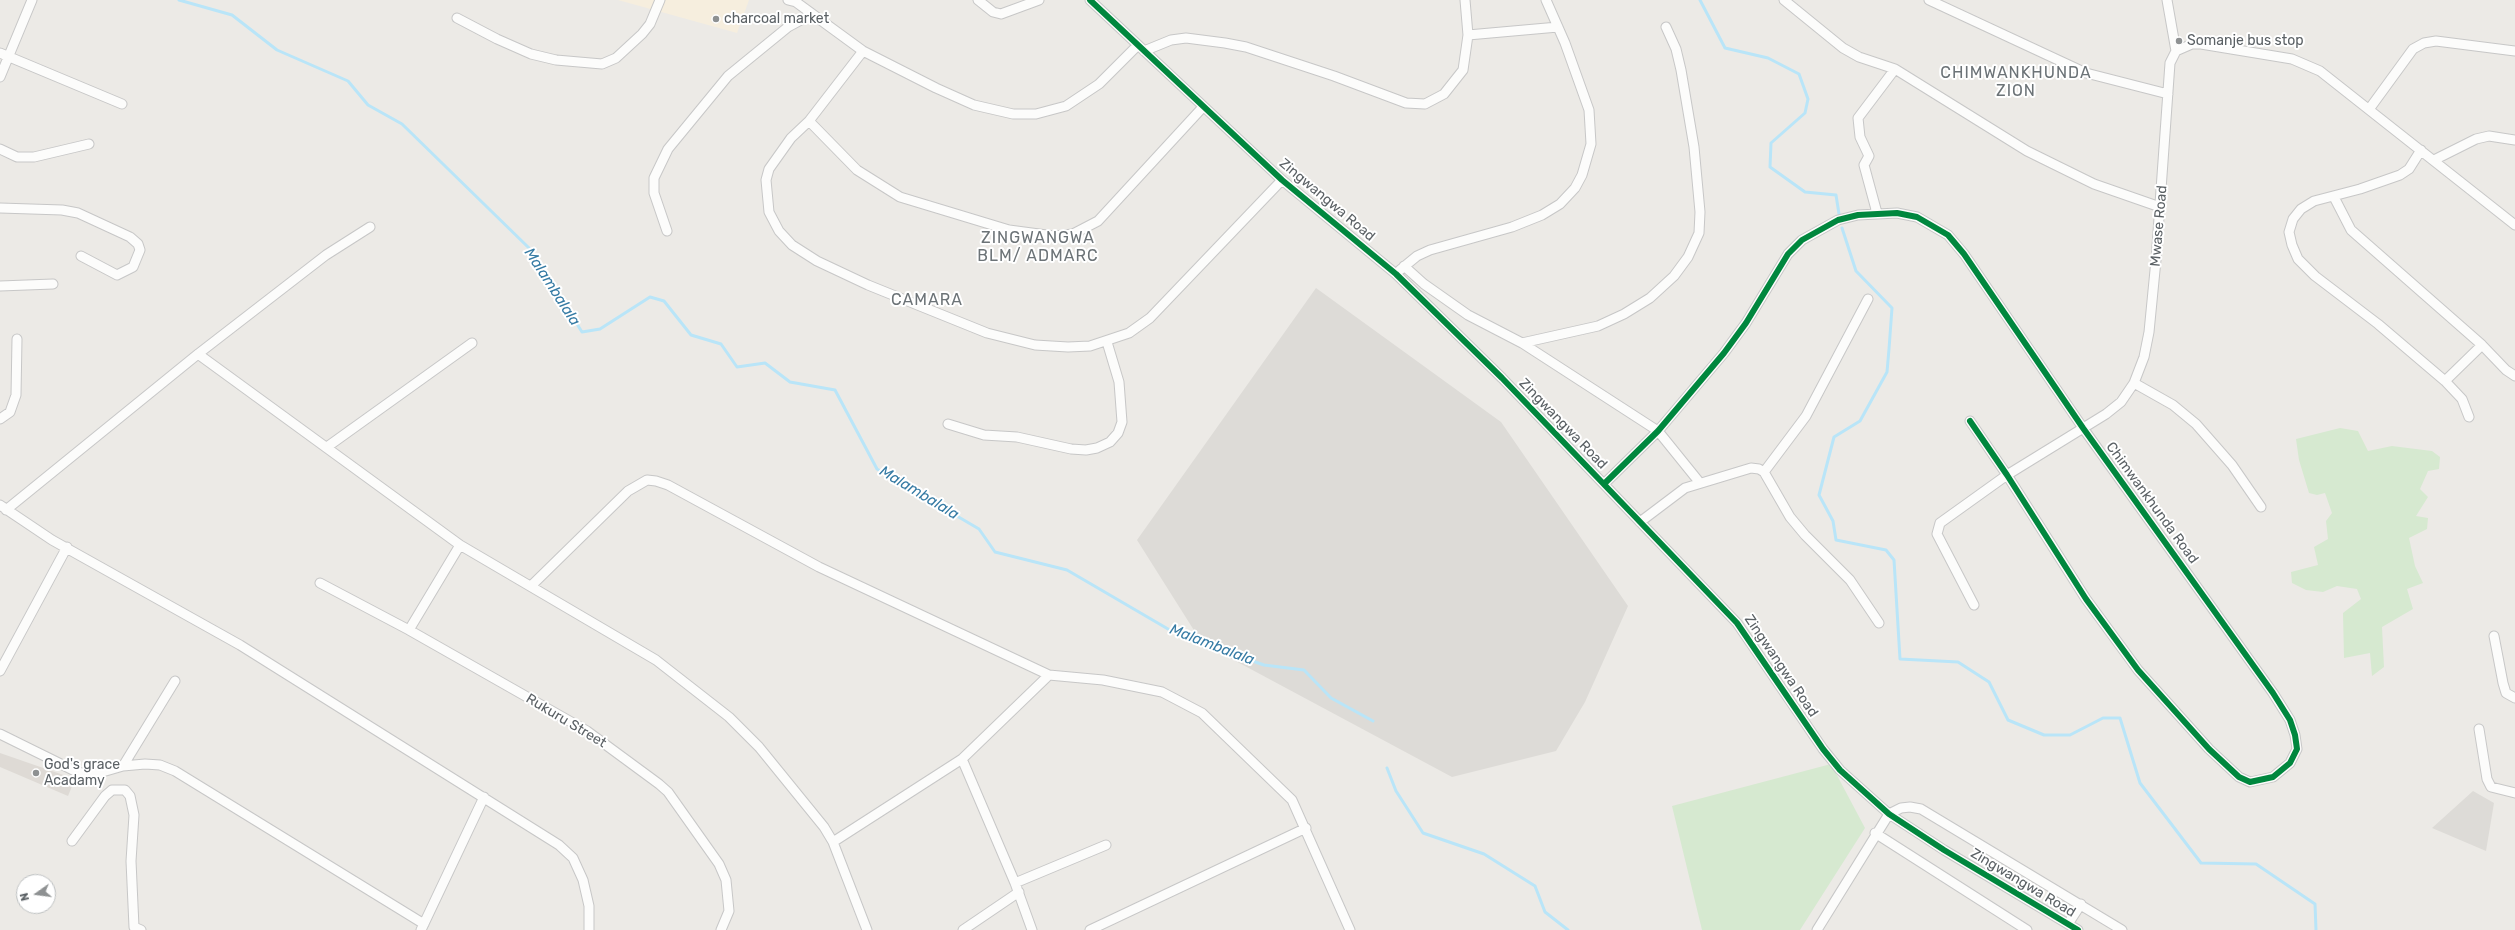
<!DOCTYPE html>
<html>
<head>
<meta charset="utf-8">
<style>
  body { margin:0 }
  #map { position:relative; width:2515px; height:930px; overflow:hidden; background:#eceae6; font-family:Rubik,sans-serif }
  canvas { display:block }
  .north { position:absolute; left:16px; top:874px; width:40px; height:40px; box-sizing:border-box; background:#fff; border:1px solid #bdc0c1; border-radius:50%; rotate:256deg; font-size:11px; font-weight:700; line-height:16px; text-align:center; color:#5b6165 }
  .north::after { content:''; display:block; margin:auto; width:14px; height:18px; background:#8e9192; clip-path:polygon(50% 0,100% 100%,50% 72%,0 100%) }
</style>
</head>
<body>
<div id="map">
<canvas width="2515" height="930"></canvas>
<div class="north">N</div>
</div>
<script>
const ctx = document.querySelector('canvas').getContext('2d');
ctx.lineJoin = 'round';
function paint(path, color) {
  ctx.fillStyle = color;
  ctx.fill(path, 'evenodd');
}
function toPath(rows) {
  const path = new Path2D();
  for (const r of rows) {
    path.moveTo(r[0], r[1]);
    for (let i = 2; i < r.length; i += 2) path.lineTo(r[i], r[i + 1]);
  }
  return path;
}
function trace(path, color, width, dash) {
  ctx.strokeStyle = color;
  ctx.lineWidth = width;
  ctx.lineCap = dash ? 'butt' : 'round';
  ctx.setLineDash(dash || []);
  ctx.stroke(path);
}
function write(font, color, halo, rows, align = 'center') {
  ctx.font = font + ' Rubik,sans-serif';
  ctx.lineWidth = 4;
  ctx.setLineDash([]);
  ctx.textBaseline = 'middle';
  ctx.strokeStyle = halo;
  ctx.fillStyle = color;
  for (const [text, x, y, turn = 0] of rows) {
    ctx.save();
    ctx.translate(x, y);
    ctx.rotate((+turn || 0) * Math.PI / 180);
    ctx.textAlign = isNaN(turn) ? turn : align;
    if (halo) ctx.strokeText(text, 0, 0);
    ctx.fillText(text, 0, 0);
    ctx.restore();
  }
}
const commercial = toPath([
  [618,0,749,0,737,33]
]);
const industrial = toPath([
  [1316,288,1501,422,1628,606,1585,702,1556,751,1452,777,1202,643,1137,540],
  [2473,791,2494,803,2486,851,2432,828]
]);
const education = toPath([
  [0,753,75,779,68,796,0,767]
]);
const green = toPath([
  [2340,428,2358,431,2368,451,2392,446,2432,451,2440,457,2439,469,2428,471,2420,489,2428,497,2416,516,2428,518,2427,529,2409,538,2415,566,2423,583,2407,589,2413,609,2382,627,2384,667,2372,676,2370,653,2344,658,2343,613,2361,599,2357,589,2337,586,2323,592,2306,590,2292,583,2291,572,2318,565,2314,547,2328,539,2326,521,2332,513,2325,493,2317,495,2309,493,2299,460,2296,439],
  [1831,764,1865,828,1800,930,1702,930,1672,806]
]);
const stream = toPath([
  [179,0,232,15,277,50,348,81,368,105,402,124,529,248,582,332,600,329,650,297,664,301,691,335,721,344,737,367,765,363,790,382,835,390,877,469,979,529,995,552,1067,570,1180,636,1264,665,1304,670,1331,698,1373,721],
  [1700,0,1725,48,1768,58,1799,74,1808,99,1805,113,1771,143,1770,167,1805,192,1836,195,1839,214],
  [1842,228,1856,271,1892,308,1889,349,1887,372,1860,421,1834,437,1819,495,1833,521,1836,540,1886,550,1894,560,1900,659,1958,662,1989,682,2008,720,2044,735,2070,735,2103,718,2120,718,2140,783,2201,863,2256,864,2315,904,2316,930],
  [1387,768,1396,791,1423,833,1484,854,1535,886,1545,912,1568,930]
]);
const minor = toPath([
  [788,0,796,2,863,51,936,88,974,105,1013,114,1036,114,1066,106,1099,84,1138,45],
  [978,0,993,12,1001,14,1039,0],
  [1090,0,1282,180,1396,274,1502,378,1737,623,1823,749,1840,770,1889,814,1944,850,2078,930],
  [1784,0,1843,48,1859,57,1895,69,2027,151,2094,184,2160,207],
  [1929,0,2086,73,2168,94],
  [457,18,497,39,531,54,556,60,602,64,616,58,642,34,650,24,660,0],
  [1468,35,1558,27],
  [863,51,809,121,791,138,769,169,766,180,769,212,779,231,792,245,817,261,868,285,987,333,1035,345,1068,347,1090,346,1129,333,1150,318,1282,180],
  [1144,51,1171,40,1186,38,1225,43,1246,47,1334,76,1406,103,1425,104,1444,94,1463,70,1468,35,1465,0],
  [2176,51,2192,44,2201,44,2292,59,2320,71,2515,225],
  [0,53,122,104],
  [0,77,32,0],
  [2370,108,2413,49,2424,43,2436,41,2515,51],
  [809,121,857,170,900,197,1009,230,1054,236,1073,234,1098,221,1203,107],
  [0,149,17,157,34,157,89,144],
  [2421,150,2409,169,2400,175,2360,189,2314,201,2301,209,2293,219,2289,232,2292,245,2298,259,2315,276,2378,324,2445,381,2462,399,2469,417],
  [2434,160,2476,139,2489,136,2515,140],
  [2334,197,2351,230,2482,345,2506,370,2515,376],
  [0,208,62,210,78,213,130,237,138,244,140,250,133,267,117,275,81,256],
  [1877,213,1864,165,1869,156,1860,137,1858,118,1895,69],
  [667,231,654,193,654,178,668,149,728,76,788,27,812,14],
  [1404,266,1424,284,1468,315,1522,343,1598,326,1624,314,1650,298,1674,276,1688,257,1699,233,1700,212,1694,147,1681,70,1676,49,1666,27],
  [1400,270,1417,256,1430,250,1512,227,1542,215,1560,204,1575,188,1582,175,1591,144,1589,110,1565,43,1546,0],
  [0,286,53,284],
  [1522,343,1658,431,1700,483],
  [198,354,460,545,656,660,729,717,759,747,824,827,833,842,867,930],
  [2445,381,2482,345],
  [2134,383,2173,405,2196,424,2232,465,2261,507],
  [0,419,10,412,16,395,17,339],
  [948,424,984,435,1017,437,1071,449,1086,450,1097,448,1110,442,1118,433,1122,422,1119,382,1107,342],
  [327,447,472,343],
  [1764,472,1806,416,1868,299],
  [1605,483,1658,431,1724,353,1746,323,1788,254,1802,240,1838,220,1858,215,1897,213,1917,217,1948,235,1964,254,2083,428,2273,693,2290,720,2295,735,2297,749,2290,763,2273,777,2250,782,2239,777,2209,749,2138,670,2086,599,2007,475,1970,421],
  [0,505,52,540,240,645,559,845,573,858,583,880,589,906,589,930],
  [6,510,198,354,326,255,370,227],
  [1640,522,1685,488,1751,468,1759,469,1764,472,1790,517,1805,535,1850,580,1879,623],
  [320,583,409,630,587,731,659,784,668,792,719,864,726,880,729,911,721,930],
  [531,586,628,491,647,480,656,481,668,485,819,567,1049,675,1103,680,1162,692,1202,713,1292,800,1350,930],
  [1974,605,1937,534,1940,523,2007,475,2106,414,2121,402,2134,383,2144,357,2149,332,2156,260,2170,63,2176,51,2167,0],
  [409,630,460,545],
  [2494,636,2503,683,2506,693,2515,698],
  [0,671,67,547],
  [2479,729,2487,779,2491,787,2515,793],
  [0,734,77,772,92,775,123,766,145,764,160,765,175,771,424,924],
  [962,759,1015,883,1032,930],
  [123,766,175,681],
  [1875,833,2027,930],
  [72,841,105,796,112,790,125,790,130,796,134,815,131,861,134,927,141,930],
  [833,842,962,759,1049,675],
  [1015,883,1106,845],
  [2068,924,2081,904],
  [421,930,484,797],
  [963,930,1019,892],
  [1090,930,1306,828],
  [1817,930,1889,814,1901,808,1910,807,1921,809,2122,930]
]);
const cycleway = toPath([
  [1090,0,1282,180,1396,274,1502,378,1737,623,1823,749,1840,770,1889,814,1944,850,2078,930],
  [1605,483,1658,431,1724,353,1746,323,1788,254,1802,240,1838,220,1858,215,1897,213,1917,217,1948,235,1964,254,2083,428,2273,693,2290,720,2295,735,2297,749,2290,763,2273,777,2250,782,2239,777,2209,749,2138,670,2086,599,2007,475,1970,421]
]);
const markers = [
  [716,19,4,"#8e9192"],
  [2179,41,4,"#8e9192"],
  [36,773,4,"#8e9192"]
];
const poiNames = [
  ["charcoal market",724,19],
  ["Somanje bus stop",2187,41],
  ["God's grace",44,765],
  ["Acadamy",44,781]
];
const streetNames = [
  ["Zingwangwa Road",1327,200,40],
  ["Mwase Road",2159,226,-85],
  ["Zingwangwa Road",1563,424,46],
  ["Chimwankhunda Road",2152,503,54],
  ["Zingwangwa Road",1781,666,56],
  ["Rukuru Street",566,721,31],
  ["Zingwangwa Road",2023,883,31]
];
const waterNames = [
  ["Malambalala",552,287,57],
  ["Malambalala",919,493,31],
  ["Malambalala",1212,645,21]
];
const quarterNames = [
  ["CHIMWANKHUNDA",2016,73],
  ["ZION",2016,91],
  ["ZINGWANGWA",1038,238],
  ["BLM/ ADMARC",1038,256],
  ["CAMARA",927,300]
];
paint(commercial, '#f6eede');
paint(industrial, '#dddbd7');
paint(education, '#dedad5');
paint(green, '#d6e9d0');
trace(stream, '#b9e5f8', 3);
trace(minor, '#c7c7c7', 11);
trace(minor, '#fcfcfb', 9);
trace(cycleway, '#00873e', 6);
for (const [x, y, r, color] of markers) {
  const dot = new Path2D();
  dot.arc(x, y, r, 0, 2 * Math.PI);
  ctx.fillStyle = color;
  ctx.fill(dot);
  trace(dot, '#fff', 1.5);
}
write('14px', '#5b6165', '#fff', poiNames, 'left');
write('14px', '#5b6165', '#fff', streetNames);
write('italic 15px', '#367ba4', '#fff', waterNames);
ctx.letterSpacing = '1px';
write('16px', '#6c7377', '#fff', quarterNames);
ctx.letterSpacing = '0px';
</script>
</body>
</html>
